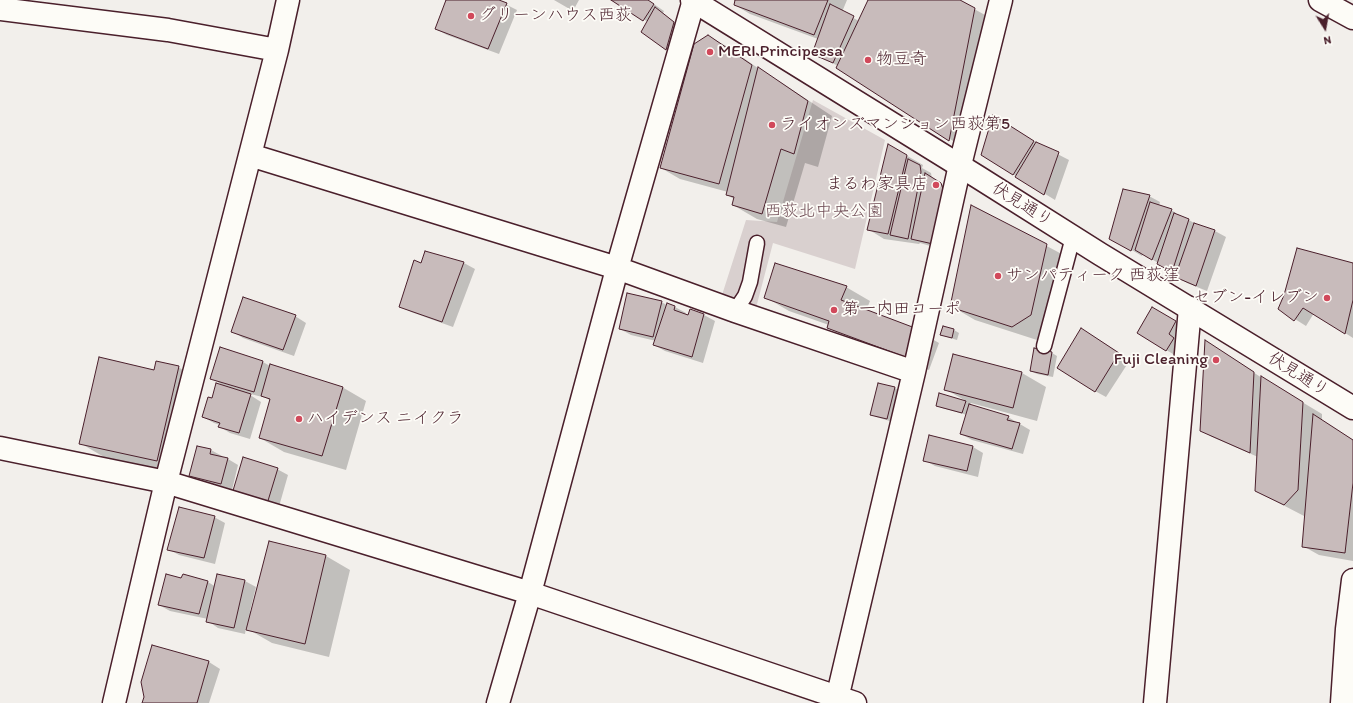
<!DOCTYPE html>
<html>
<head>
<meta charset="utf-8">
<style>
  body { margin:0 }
  #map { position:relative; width:1353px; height:703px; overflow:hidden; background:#f2efeb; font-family:Itim,sans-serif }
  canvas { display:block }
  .north { position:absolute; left:1305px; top:8px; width:40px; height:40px; -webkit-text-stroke:3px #fdfcf7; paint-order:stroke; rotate:169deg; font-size:11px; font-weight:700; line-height:16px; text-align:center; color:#4a1f2b }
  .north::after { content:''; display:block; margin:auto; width:14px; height:18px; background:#4a1f2b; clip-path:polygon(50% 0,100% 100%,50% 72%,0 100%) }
</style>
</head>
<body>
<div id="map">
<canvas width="1353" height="703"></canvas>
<div class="north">N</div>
</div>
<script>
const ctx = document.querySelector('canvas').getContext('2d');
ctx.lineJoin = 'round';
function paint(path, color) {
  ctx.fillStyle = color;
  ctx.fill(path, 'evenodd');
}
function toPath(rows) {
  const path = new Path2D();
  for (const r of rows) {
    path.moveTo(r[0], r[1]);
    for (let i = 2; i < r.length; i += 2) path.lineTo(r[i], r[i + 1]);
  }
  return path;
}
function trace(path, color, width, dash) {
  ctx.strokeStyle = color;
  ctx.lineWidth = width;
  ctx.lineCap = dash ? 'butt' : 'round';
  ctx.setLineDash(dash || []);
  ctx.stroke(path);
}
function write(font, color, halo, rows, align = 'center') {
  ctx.font = font + ' Itim,"Klee One",sans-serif';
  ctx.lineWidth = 3.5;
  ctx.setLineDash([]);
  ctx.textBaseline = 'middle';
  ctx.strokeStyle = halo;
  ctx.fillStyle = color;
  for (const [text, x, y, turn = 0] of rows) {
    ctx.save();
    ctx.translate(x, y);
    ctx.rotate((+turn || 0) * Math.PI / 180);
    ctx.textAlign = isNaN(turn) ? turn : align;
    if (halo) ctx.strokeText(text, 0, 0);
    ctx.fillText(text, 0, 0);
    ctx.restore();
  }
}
const green = toPath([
  [813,100,885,140,855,269,773,243,756,308,722,295,746,220,777,222]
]);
const shadow = toPath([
  [447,0,497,0,517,10,499,54,447,35,436,29],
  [554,0,579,0,573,11],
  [613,0,648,0,664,11,663,13,679,26,672,52,642,32,648,22],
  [737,0,847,0,842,12,859,21,869,0,958,0,994,20,969,151,837,68,838,66,813,53,818,39,750,14,735,5],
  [708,36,728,47,762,71,782,83,832,116,818,167,805,163,786,227,757,219,733,205,734,199,727,195,728,192,680,179,661,168],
  [1004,122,1040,145,1069,160,1055,200,982,155],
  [904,154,923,165,922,168,931,173,932,179,952,190,944,250,920,243,919,244,884,239,868,229],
  [1149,196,1160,202,1159,206,1171,210,1176,213,1176,215,1189,220,1194,223,1194,224,1215,231,1226,237,1207,291,1187,283,1176,276,1177,274,1143,254,1142,256,1111,238],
  [972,206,1071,259,1055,329,1037,340,975,320,951,306],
  [425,252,464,263,475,269,453,327,411,312,400,306,422,265],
  [1353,264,1353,338,1314,313,1306,326,1279,309],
  [846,287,870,301,866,311,915,329,939,343,929,370,852,342,828,328,829,325,789,311,765,297],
  [661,302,667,305,675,307,686,313,685,315,689,316,691,311,704,315,715,321,703,363,665,351,654,345,656,341,631,335,620,329],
  [1153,308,1187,328,1178,357,1138,333],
  [295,316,306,323,294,356,243,338,232,331],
  [944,327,954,330,959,333,957,340,947,337,942,334],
  [1093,336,1130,360,1106,397,1095,391],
  [1206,341,1262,378,1322,414,1322,420,1353,440,1353,561,1319,555,1303,546,1306,514,1304,516,1256,491,1258,457,1212,437,1201,430],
  [1035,349,1052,353,1057,356,1053,377,1037,374,1031,371],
  [954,356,1022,373,1046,387,1037,421,971,403,970,406,1008,417,1030,430,1023,454,972,440,961,434,967,415,942,408,937,405,940,395,966,401,945,389],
  [263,362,270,366,342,387,366,401,346,470,284,452,260,438,271,401,266,398,247,393,261,402,250,439,230,433,220,427,220,425,214,423,203,417,213,399,224,386,211,378],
  [178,367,202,381,181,474,104,457,80,443,155,371],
  [879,384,895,388,900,391,893,422,876,417,871,414],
  [198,447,211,450,222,456,221,458,228,459,238,465,232,490,201,482,190,475],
  [973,447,983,453,978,477,935,466,924,460],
  [277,469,288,475,278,510,244,499],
  [214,517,225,523,215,564,179,555,168,549],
  [269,542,326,556,350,570,329,657,272,643,246,628,245,634,218,628,208,621,208,619,170,611,159,605,182,579,208,582,216,587,245,581,256,587,250,611,252,611],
  [153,646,209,662,220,669,209,703,143,703]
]);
const building = toPath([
  [446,0,499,0,507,3,488,49,435,29,446,0],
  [611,0,648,0,654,4,643,21,611,0],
  [735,0,828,0,814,35,734,5,735,0],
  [868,0,960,0,975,8,949,141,836,68,868,0],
  [830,4,854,16,833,63,812,54,830,4],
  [655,7,674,22,666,50,641,32,655,7],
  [708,35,752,65,719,184,660,168,694,44,708,35],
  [758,67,808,101,794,154,781,149,762,214,732,205,734,197,726,195,758,67],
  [993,115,1034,141,1013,175,981,155,993,115],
  [1036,142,1059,152,1044,195,1015,177,1036,142],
  [888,144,907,155,888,234,867,230,888,144],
  [908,159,920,165,921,172,908,239,890,235,908,159],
  [925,173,941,183,945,195,933,244,911,239,925,173],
  [1123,189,1150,195,1131,251,1109,239,1123,189],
  [1150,202,1172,209,1152,260,1135,250,1150,202],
  [971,205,1047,244,1031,315,1012,327,950,307,971,205],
  [1174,213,1189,219,1172,272,1157,264,1174,213],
  [1194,223,1215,230,1196,286,1175,277,1194,223],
  [1297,248,1353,263,1353,300,1345,334,1303,308,1294,321,1278,309,1284,295,1297,248],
  [425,251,464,262,442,322,399,307,414,260,421,263,425,251],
  [775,263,847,286,841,300,915,328,905,357,827,328,829,321,764,298,775,263],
  [627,293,662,301,653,337,619,329,627,293],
  [243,297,296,315,283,350,231,332,243,297],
  [667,303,675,306,674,310,688,315,690,309,704,314,692,357,653,345,667,303],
  [1152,307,1176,321,1169,334,1174,338,1166,351,1137,333,1152,307],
  [943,326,954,329,952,338,940,335,943,326],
  [1081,328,1119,353,1095,392,1057,368,1081,328],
  [1205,340,1254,372,1250,453,1200,431,1205,340],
  [220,347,263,361,254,392,210,379,220,347],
  [1034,348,1052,352,1048,375,1030,371,1034,348],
  [953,354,1022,372,1013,408,944,390,953,354],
  [99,357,154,370,156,361,179,366,157,461,79,444,99,357],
  [270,364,343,387,322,456,259,438,270,399,261,396,270,364],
  [1261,376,1303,402,1298,490,1284,505,1255,491,1261,376],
  [216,383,251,394,239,433,218,427,220,423,202,417,208,397,212,398,216,383],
  [878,383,895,387,887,419,870,415,878,383],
  [939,393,966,401,962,413,936,406,939,393],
  [969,404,1009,416,1007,420,1020,423,1012,449,960,434,969,404],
  [1313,414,1353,440,1353,483,1345,553,1302,547,1313,414],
  [929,435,973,446,967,471,923,461,929,435],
  [197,446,211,449,210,454,228,458,221,484,189,476,197,446],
  [243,457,278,468,267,504,232,494,243,457],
  [179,507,215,516,204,558,167,550,179,507],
  [269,541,326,555,305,644,246,630,269,541],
  [166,574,181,578,183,574,208,581,199,614,158,605,166,574],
  [217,574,245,580,234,628,206,622,217,574],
  [152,645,209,661,197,703,142,703,144,697,141,682,152,645]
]);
const lane = toPath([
  [735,311,745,296,750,282,757,243],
  [1044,346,1073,237]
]);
const street = toPath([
  [1320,0,1353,18],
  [0,9,168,30,277,50],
  [250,155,617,268,735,311,914,372],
  [0,448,166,482,530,593,855,703],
  [114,703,166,482,277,50,288,0],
  [498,703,530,593,620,258,694,0],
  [836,703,914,372,960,165,1001,0],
  [1155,703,1190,308],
  [1342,703,1347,629,1353,580]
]);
const secondary = toPath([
  [692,0,978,177,1100,254,1353,408]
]);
const markers = [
  [471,16,4,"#d1495b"],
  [710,52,4,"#d1495b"],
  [868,60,4,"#d1495b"],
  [772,125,4,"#d1495b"],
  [936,185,4,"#d1495b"],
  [998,276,4,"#d1495b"],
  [1327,298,4,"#d1495b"],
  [834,310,4,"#d1495b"],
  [1216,360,4,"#d1495b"],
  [299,419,4,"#d1495b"]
];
const poiNames = [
  ["グリーンハウス西荻",479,16],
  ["MERI Principessa",718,52],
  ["物豆奇",876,60],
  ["ライオンズマンション西荻第5",780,125],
  ["まるわ家具店",928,185,"right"],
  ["サンパティーク 西荻窪",1006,276],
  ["セブン-イレブン",1319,298,"right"],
  ["第一内田コーポ",842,310],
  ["Fuji Cleaning",1208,360,"right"],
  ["ハイデンス ニイクラ",307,419]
];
const streetNames = [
  ["伏見通り",1022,205,32],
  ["伏見通り",1298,375,32]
];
const parkNames = [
  ["西荻北中央公園",824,212]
];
paint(green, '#d9d0cf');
paint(shadow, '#0003');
paint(building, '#c8bbbb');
trace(building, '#4a1f2b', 1);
trace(lane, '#4a1f2b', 17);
trace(street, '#4a1f2b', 25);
trace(secondary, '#4a1f2b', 25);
trace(lane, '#fdfcf7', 14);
trace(street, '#fdfcf7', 22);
trace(secondary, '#fdfcf7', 22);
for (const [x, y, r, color] of markers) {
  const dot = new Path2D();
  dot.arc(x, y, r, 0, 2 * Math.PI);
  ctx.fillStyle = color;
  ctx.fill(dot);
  trace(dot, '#fdfcf7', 1.5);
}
write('17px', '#4a1f2b', '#fdfcf7', poiNames, 'left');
write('17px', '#4a1f2b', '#fdfcf7', streetNames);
write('17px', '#6e4b54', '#fdfcf7', parkNames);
</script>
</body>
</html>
